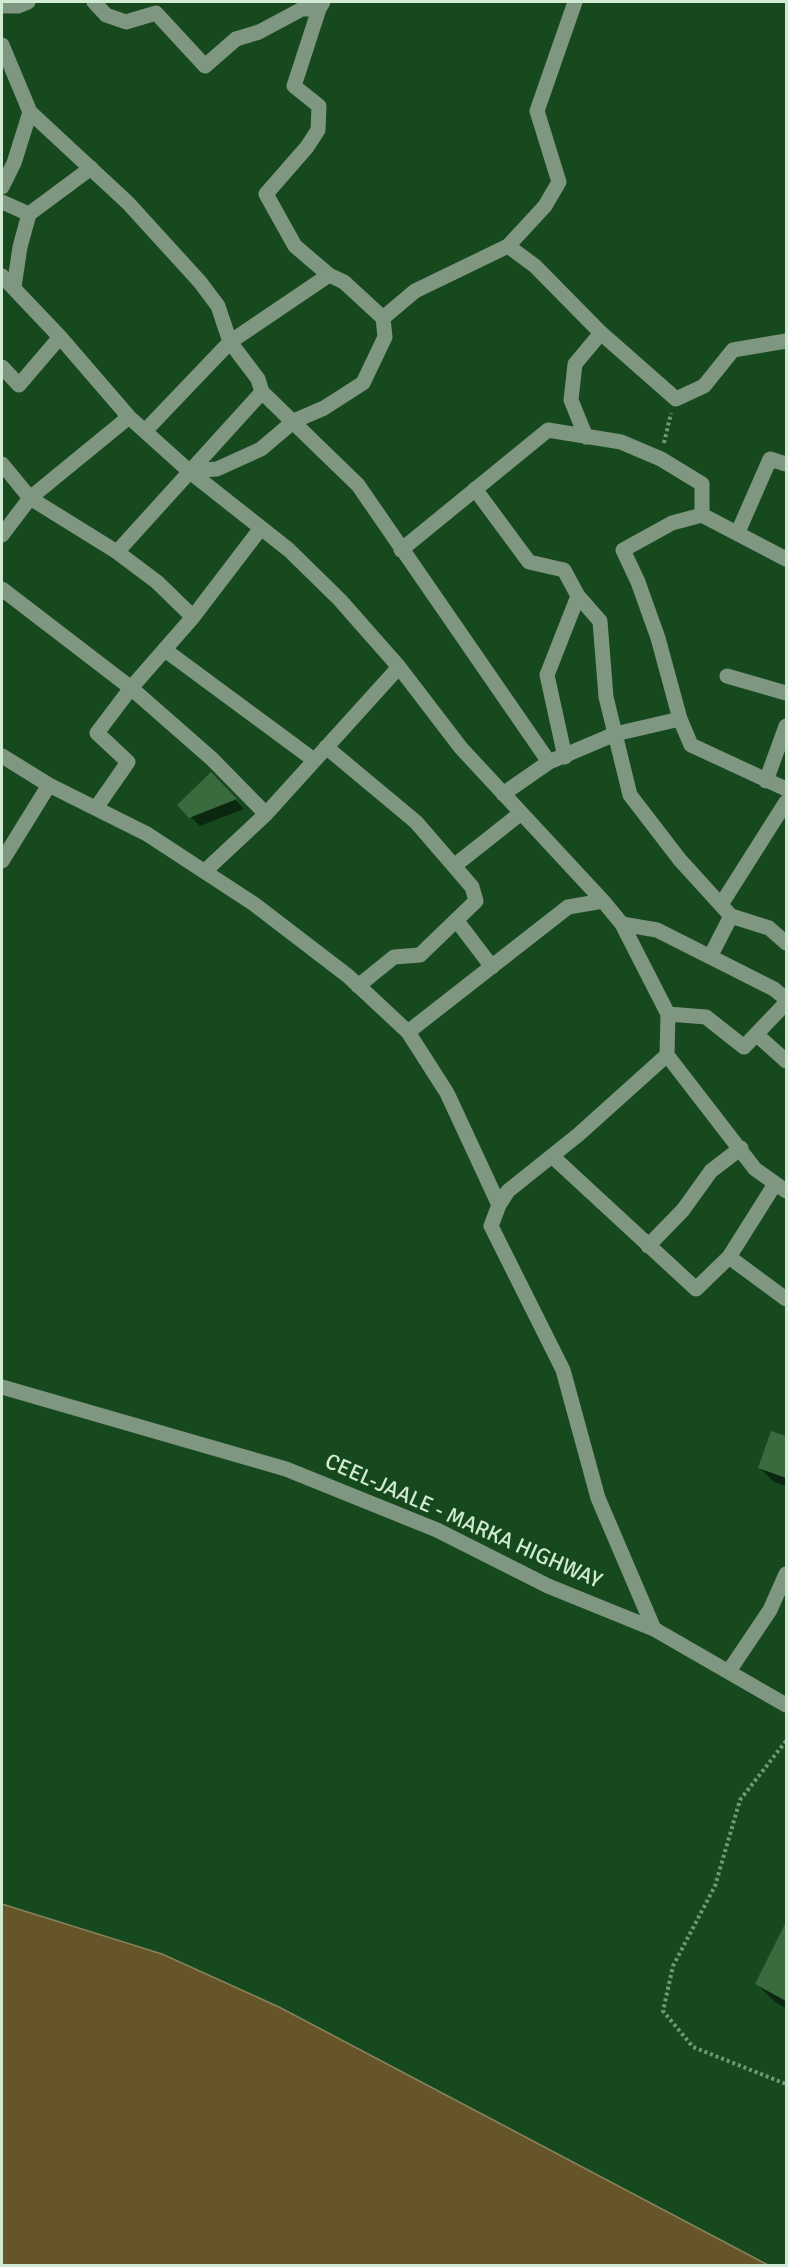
<!DOCTYPE html>
<html>
<head>
<meta charset="utf-8">
<style>
  body { margin:0 }
  #map { position:relative; width:788px; height:2267px; overflow:hidden; background:#16491e; font-family:Signika,sans-serif }
  canvas { display:block }
  .frame { position:absolute; inset:0; border:3px solid #d1ebd2; pointer-events:none }
</style>
</head>
<body>
<div id="map">
<canvas width="788" height="2267"></canvas>
<div class="frame"></div>
</div>
<script>
const ctx = document.querySelector('canvas').getContext('2d');
ctx.lineJoin = 'round';
function paint(path, color) {
  ctx.fillStyle = color;
  ctx.fill(path, 'evenodd');
}
function toPath(rows) {
  const path = new Path2D();
  for (const r of rows) {
    path.moveTo(r[0], r[1]);
    for (let i = 2; i < r.length; i += 2) path.lineTo(r[i], r[i + 1]);
  }
  return path;
}
function trace(path, color, width, dash) {
  ctx.strokeStyle = color;
  ctx.lineWidth = width;
  ctx.lineCap = dash ? 'butt' : 'round';
  ctx.setLineDash(dash || []);
  ctx.stroke(path);
}
function write(font, color, halo, rows, align = 'center') {
  ctx.font = font + ' Signika,sans-serif';
  ctx.lineWidth = 5;
  ctx.setLineDash([]);
  ctx.textBaseline = 'middle';
  ctx.strokeStyle = halo;
  ctx.fillStyle = color;
  for (const [text, x, y, turn = 0] of rows) {
    ctx.save();
    ctx.translate(x, y);
    ctx.rotate((+turn || 0) * Math.PI / 180);
    ctx.textAlign = isNaN(turn) ? turn : align;
    if (halo) ctx.strokeText(text, 0, 0);
    ctx.fillText(text, 0, 0);
    ctx.restore();
  }
}
const water = toPath([
  [2,1904,162,1954,279,2007,768,2265,2,2265,2,1904]
]);
const shadow = toPath([
  [211,774,244,809,200,826,179,805],
  [772,1433,786,1438,786,1486,774,1482,760,1468],
  [786,1925,786,2008,775,2002,757,1984]
]);
const building = toPath([
  [211,772,237,799,189,818,177,805],
  [771,1431,786,1436,786,1478,758,1468],
  [786,1922,786,2001,755,1984]
]);
const path = toPath([
  [664,443,671,413],
  [786,1741,740,1800,715,1886,673,1966,663,2011,693,2047,786,2084]
]);
const minor = toPath([
  [94,2,106,15,126,22,156,13,205,66,236,39,259,32,302,9,319,9,323,2],
  [2,6,18,6,28,2],
  [319,9,294,86,319,106,318,130,307,147,266,194,295,246,329,275,344,282,383,318],
  [2,45,30,112,128,203,200,282,218,306,230,342,258,379,262,392,358,485,549,762],
  [2,187,14,163,30,112],
  [2,202,29,214],
  [508,246,535,266,601,333,676,399,704,386,733,350,786,341],
  [2,276,60,337,129,417,189,471,289,550,340,600,399,667,461,748,603,901,622,924,668,1014,667,1055,755,1169,786,1191],
  [14,287,20,247,29,214,91,168],
  [2,367,19,385,60,337],
  [145,431,230,342,329,275],
  [586,437,571,400,575,364,601,333],
  [2,464,30,498,117,552,157,582,193,617],
  [189,471,217,469,261,449,294,421,324,408,363,383,385,337,383,318,415,291,508,246,545,206,559,182,537,111,575,2],
  [475,489,529,562,564,570,578,596,600,621,606,697,630,795,680,860,731,916,769,928,786,943],
  [702,515,672,523,623,550,638,582,658,638,680,719,691,745,786,789],
  [738,532,770,459,786,464],
  [2,535,30,498,129,417],
  [401,550,548,430,621,442,661,459,702,484,702,515,786,559],
  [117,552,262,392],
  [2,589,131,688,212,759,266,814],
  [165,650,314,760],
  [727,676,786,693],
  [326,747,416,822,454,866],
  [2,756,49,785,147,834,254,904,348,976,408,1032,447,1093,499,1205,491,1226,563,1370,598,1498,654,1629],
  [565,757,547,675,578,596],
  [766,781,786,726],
  [503,794,549,762,615,734,680,719],
  [96,808,128,762,97,733,131,688,193,617,261,528],
  [2,861,49,785],
  [205,871,266,814,399,667],
  [722,903,786,802],
  [457,921,492,967],
  [622,924,657,930,774,989,786,999],
  [711,955,731,916],
  [358,986,394,957,420,955,476,901,472,887,454,866,521,813],
  [668,1014,706,1017,744,1047,786,1003],
  [408,1032,568,907,603,901],
  [757,1035,786,1061],
  [552,1156,696,1289,729,1257,775,1184],
  [499,1205,508,1191,578,1135,667,1055],
  [648,1246,683,1210,711,1171,741,1148],
  [729,1257,786,1299],
  [2,1387,286,1469,437,1530,548,1586,654,1629,786,1705],
  [729,1671,770,1610,786,1574]
]);
const streetNames = [
  ["CEEL-JAALE - MARKA HIGHWAY",463,1522,24]
];
paint(water, '#67552a');
trace(water, '#87825c', 1.5);
paint(shadow, '#0007');
paint(building, '#396b3e');
trace(path, '#729977', 4, [3, 3]);
trace(minor, '#7f9680', 15);
write('22px', '#d1ebd2', '#16491e', streetNames);
</script>
</body>
</html>
